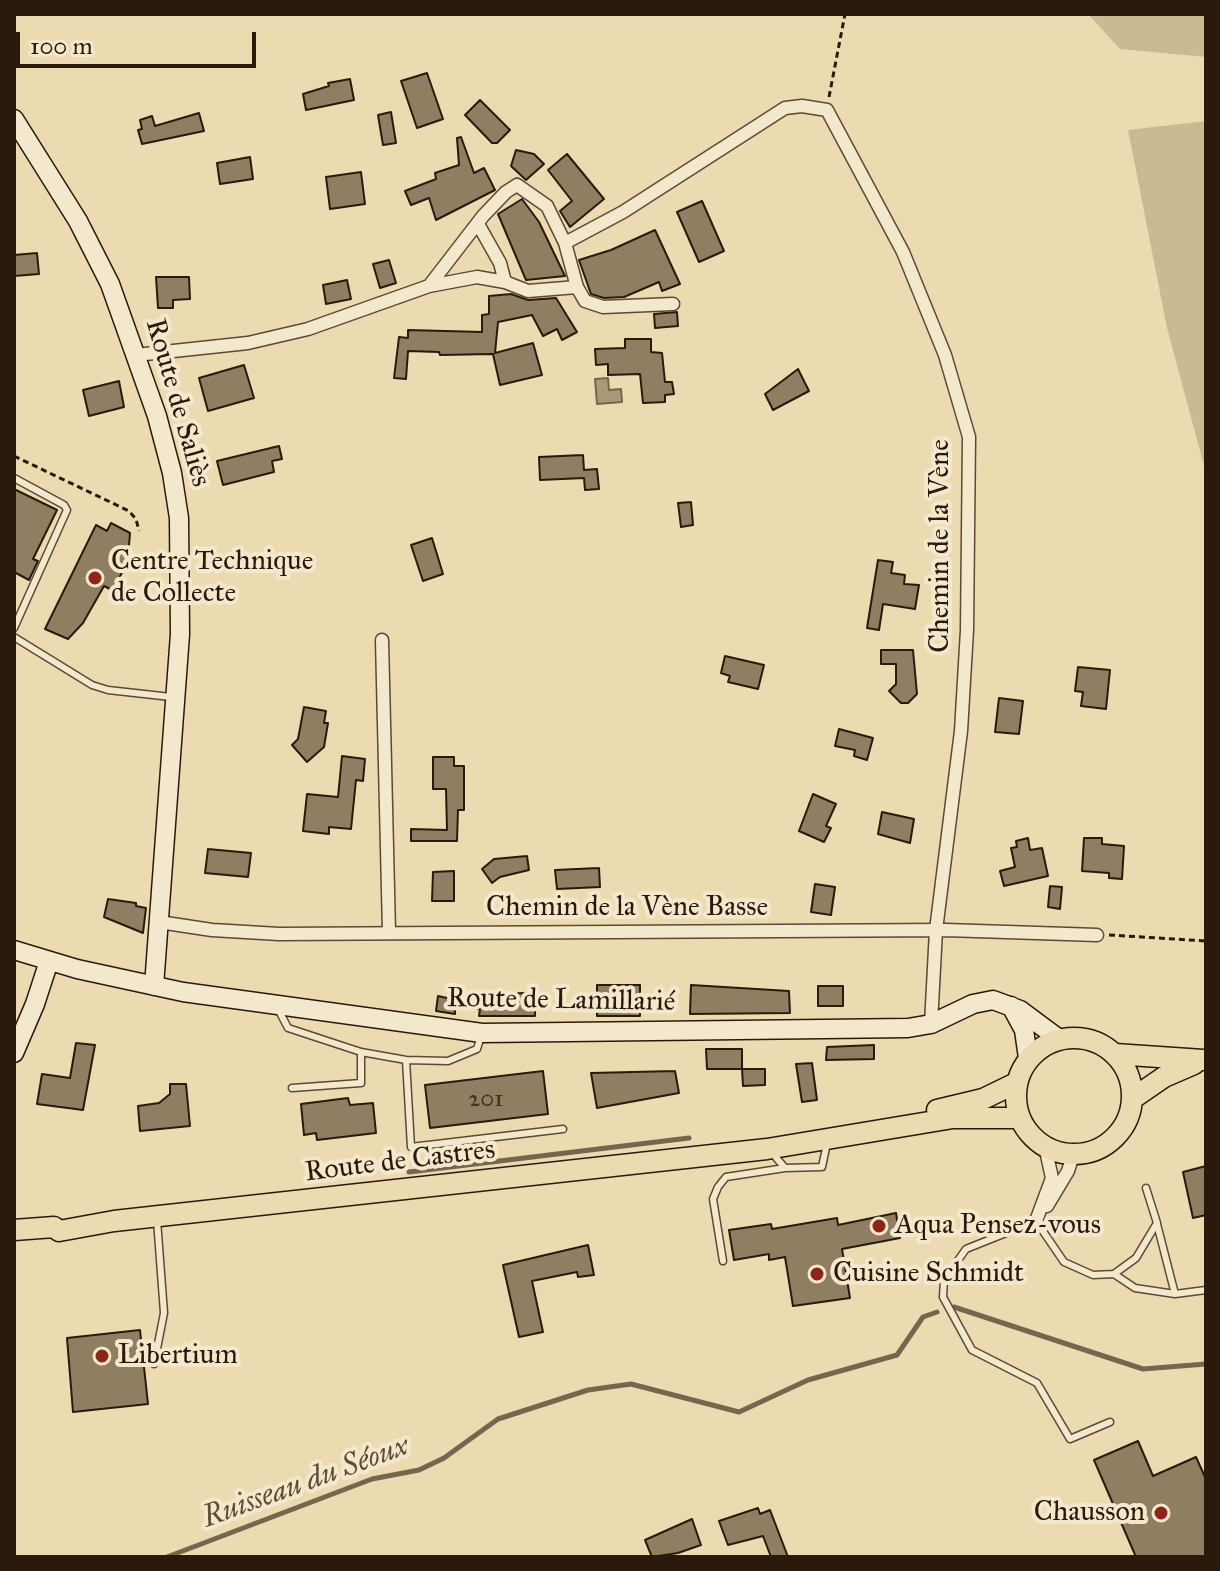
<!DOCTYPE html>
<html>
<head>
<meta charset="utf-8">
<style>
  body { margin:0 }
  #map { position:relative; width:1220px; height:1571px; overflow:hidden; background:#ecdab0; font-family:"IM FELL Great Primer",serif }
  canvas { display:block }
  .frame { position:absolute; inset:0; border:16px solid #2b1a0c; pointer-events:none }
  .scale { position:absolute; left:16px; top:32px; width:240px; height:36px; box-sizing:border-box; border:4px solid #2b1a0c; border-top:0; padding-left:10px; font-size:24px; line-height:28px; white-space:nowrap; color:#2b1a0c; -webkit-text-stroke:6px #f3e7cc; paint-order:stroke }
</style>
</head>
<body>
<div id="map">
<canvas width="1220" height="1571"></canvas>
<div class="frame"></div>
<div class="scale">100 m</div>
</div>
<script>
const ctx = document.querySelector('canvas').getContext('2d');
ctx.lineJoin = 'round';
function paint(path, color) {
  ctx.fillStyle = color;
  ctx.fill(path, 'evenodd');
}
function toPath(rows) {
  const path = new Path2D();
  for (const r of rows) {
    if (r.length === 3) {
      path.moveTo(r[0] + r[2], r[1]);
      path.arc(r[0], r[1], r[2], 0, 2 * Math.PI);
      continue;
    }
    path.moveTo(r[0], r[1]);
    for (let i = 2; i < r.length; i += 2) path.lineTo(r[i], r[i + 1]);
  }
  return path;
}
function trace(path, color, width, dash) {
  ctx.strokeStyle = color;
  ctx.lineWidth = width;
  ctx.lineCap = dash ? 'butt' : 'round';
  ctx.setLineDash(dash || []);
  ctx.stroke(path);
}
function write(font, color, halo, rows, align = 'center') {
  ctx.font = font + ' "IM FELL Great Primer",serif';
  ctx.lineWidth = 8;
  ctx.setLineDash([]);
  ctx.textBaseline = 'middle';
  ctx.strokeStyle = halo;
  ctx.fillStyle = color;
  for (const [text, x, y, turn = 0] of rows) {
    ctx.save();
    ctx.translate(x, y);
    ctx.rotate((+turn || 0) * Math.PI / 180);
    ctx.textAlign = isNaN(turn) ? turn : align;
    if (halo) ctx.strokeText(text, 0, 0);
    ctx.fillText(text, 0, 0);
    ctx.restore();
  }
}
const green = toPath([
  [1088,14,1206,14,1206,57,1120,49],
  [1206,121,1206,473,1167,328,1128,130]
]);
const water = toPath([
  [608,378,609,390,621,389,622,402,597,404,595,379,608,378]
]);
const stream = toPath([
  [409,1172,689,1138],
  [954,1307,1143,1369,1206,1364],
  [167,1557,372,1479,419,1470,444,1458,498,1419,588,1390,631,1384,739,1412,808,1380,897,1355,923,1317,937,1312]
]);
const building = toPath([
  [427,73,443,119,417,128,401,81,427,73],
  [350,79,354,100,306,110,303,94,329,86,328,83,350,79],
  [480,100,510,130,497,143,492,143,465,115,480,100],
  [391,112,396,143,383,145,378,115,391,112],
  [199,113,204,131,142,144,138,130,142,129,140,120,152,116,155,126,199,113],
  [461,137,474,173,484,168,495,190,436,220,429,198,411,205,405,191,436,179,435,173,459,165,457,138,461,137],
  [516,150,534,154,544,164,526,180,511,166,516,150],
  [567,154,604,199,570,227,560,211,572,201,548,170,567,154],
  [250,157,253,179,220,184,217,163,250,157],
  [361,172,365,204,330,209,326,177,361,172],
  [522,199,539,222,565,276,526,280,498,214,522,199],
  [702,201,724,251,699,262,677,212,702,201],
  [655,230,680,284,662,291,659,282,624,297,604,298,591,294,579,260,611,250,655,230],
  [37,253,39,274,14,276,14,255,37,253],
  [389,260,396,283,380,288,373,264,389,260],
  [156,277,189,277,190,299,173,300,173,308,158,308,156,277],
  [347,280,351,299,326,304,323,285,347,280],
  [511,294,528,300,556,298,577,332,562,340,557,329,543,336,532,315,498,322,495,353,533,343,542,375,500,385,493,354,440,355,439,352,408,351,406,379,394,378,399,337,408,338,408,330,482,332,482,315,489,314,489,296,511,294],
  [677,312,678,326,655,328,654,314,677,312],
  [625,339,651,339,651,352,662,353,665,382,672,382,674,394,665,395,665,402,643,403,640,374,608,375,608,364,596,365,595,349,625,348,625,339],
  [244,365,254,398,208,411,199,378,244,365],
  [798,369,809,391,773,410,765,394,798,369],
  [119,381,124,407,89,416,83,390,119,381],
  [279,446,282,459,272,461,274,472,223,485,217,461,279,446],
  [583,455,584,470,597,469,599,489,585,490,584,478,540,480,539,457,583,455],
  [14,489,57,510,33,559,38,561,29,580,14,572,14,489],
  [691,502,693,525,681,527,678,503,691,502],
  [111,523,130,533,128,558,114,591,104,586,83,623,68,639,45,629,96,525,107,531,111,523],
  [432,538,443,574,423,581,411,545,432,538],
  [878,560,893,562,891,573,905,575,904,584,919,585,915,609,883,604,879,630,867,628,878,560],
  [881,650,913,650,917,694,908,703,901,703,889,691,896,684,896,664,881,664,881,650],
  [725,656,764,665,758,689,728,682,730,676,721,673,725,656],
  [1078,667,1110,670,1106,709,1081,706,1083,692,1075,691,1078,667],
  [999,698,1023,701,1019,734,995,732,999,698],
  [304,707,326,711,324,723,328,723,324,747,307,762,292,745,298,739,304,707],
  [839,729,873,738,867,760,854,756,855,750,835,746,839,729],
  [342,756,365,759,363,781,356,780,351,829,329,827,329,834,303,831,307,794,338,797,342,756],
  [433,757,454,757,454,766,464,766,464,810,458,810,457,841,411,841,411,829,447,830,446,789,433,789,433,757],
  [813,794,836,804,826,826,831,828,824,842,799,831,813,794],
  [882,812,914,819,910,843,878,834,882,812],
  [1028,838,1030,850,1042,848,1048,876,1004,886,1000,871,1015,867,1011,848,1017,847,1016,841,1028,838],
  [1084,838,1102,838,1102,844,1124,846,1122,879,1109,878,1109,873,1082,871,1084,838],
  [208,849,251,853,248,877,205,873,208,849],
  [527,856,529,870,500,877,492,883,482,869,494,859,527,856],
  [599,868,600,887,557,889,555,870,599,868],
  [454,871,454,901,432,901,433,872,454,871],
  [815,884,835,887,831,915,811,912,815,884],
  [1050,886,1062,887,1060,909,1048,907,1050,886],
  [108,899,136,903,136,906,146,908,143,933,104,917,108,899],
  [597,985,640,985,640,1016,597,1016,597,985],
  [691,985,789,991,790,1013,690,1014,691,985],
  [818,986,843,986,843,1006,818,1006,818,986],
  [528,993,528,998,535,998,535,1016,479,1016,480,1009,455,1008,455,1014,436,1011,438,996,456,1000,481,998,481,994,528,993],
  [76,1043,95,1045,83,1110,37,1104,42,1074,70,1078,76,1043],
  [874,1045,874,1059,826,1060,827,1047,874,1045],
  [706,1049,742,1049,742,1069,707,1069,706,1049],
  [812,1063,817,1100,802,1102,796,1064,812,1063],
  [742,1069,765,1069,765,1085,743,1086,742,1069],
  [543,1071,548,1114,430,1128,425,1085,543,1071],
  [675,1071,679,1093,597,1108,591,1073,675,1071],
  [170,1084,186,1084,190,1126,140,1131,138,1106,159,1103,170,1094,170,1084],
  [348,1098,350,1105,373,1103,376,1133,317,1140,316,1133,304,1135,301,1104,348,1098],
  [1206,1166,1206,1215,1193,1218,1183,1172,1206,1166],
  [896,1213,900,1238,842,1249,850,1298,793,1306,785,1257,769,1260,769,1254,734,1260,729,1230,771,1224,772,1229,837,1218,838,1225,896,1213],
  [588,1245,594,1275,578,1277,577,1272,532,1281,543,1332,519,1337,503,1265,588,1245],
  [140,1330,148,1404,73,1412,67,1338,140,1330],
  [1138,1441,1153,1476,1196,1457,1206,1479,1206,1557,1136,1557,1094,1460,1138,1441],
  [758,1508,760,1514,770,1510,788,1557,771,1557,763,1536,728,1545,719,1521,758,1508],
  [692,1519,701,1545,678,1553,652,1557,645,1540,692,1519]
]);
const path = toPath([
  [829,97,845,14],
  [14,456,129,511,136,519,139,531],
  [1109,935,1206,941]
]);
const lane = toPath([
  [14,478,64,505,67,510,14,628],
  [14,637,92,685,108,690,171,697],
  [277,1007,288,1028,361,1052,406,1060,448,1061,477,1049,481,1036],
  [406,1060,411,1147,563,1129],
  [292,1088,361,1083,361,1052],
  [773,1154,785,1168,822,1167,827,1143],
  [1157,1224,1175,1294],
  [723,1261,713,1199,718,1187,726,1177,785,1168],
  [1114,1274,1135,1288,1175,1294,1206,1290],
  [154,1364,164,1313,157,1220],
  [1110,1422,1070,1439,1037,1383,972,1350,943,1297,944,1280,966,1249,1036,1221,1064,1262,1093,1275,1114,1274,1136,1258,1157,1223,1146,1188]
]);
const street = toPath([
  [478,224,500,263,505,282],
  [565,243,623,212,785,108,802,106,827,110,903,252,945,355,969,437,967,630,961,731,936,930,931,1024],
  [429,286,477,277,505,282,528,291,577,287],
  [136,355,248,343,308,329,429,286,483,216,506,192,517,185,547,206,565,243,577,287,585,301,603,307,673,304],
  [382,640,389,932],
  [159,922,212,930,279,934,946,930,1097,935],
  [1047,1206,1068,1171,1073,1155],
  [1036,1221,1052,1178,1045,1146]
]);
const secondary = toPath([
  [14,119,78,221,110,284,157,416,172,473,179,518,180,634,154,986],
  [14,950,77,969,183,992,482,1033,908,1028,931,1024,973,1004,993,1000,1020,1010,1059,1039],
  [1011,1006,1024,1030,1028,1058],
  [14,1053,35,1004,49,961]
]);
const primary = toPath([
  [1074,1096,58],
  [1115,1054,1203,1060],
  [1132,1099,1164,1077,1194,1064],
  [937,1110,983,1099,1016,1083],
  [14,1230,54,1227,59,1231,114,1221,767,1149,953,1118,1020,1118]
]);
const markers = [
  [95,578,8,"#8f2418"],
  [879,1226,8,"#8f2418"],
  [817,1274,8,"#8f2418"],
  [102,1356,8,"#8f2418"],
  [1161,1513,8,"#8f2418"]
];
const numberNames = [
  ["201",486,1100]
];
const streetNames = [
  ["Route de Saliès",177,403,74],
  ["Chemin de la Vène",941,546,-90],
  ["Chemin de la Vène Basse",627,908],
  ["Route de Lamillarié",561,1001,1],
  ["Route de Castres",400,1162,-7]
];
const poiNames = [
  ["Centre Technique",111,562],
  ["de Collecte",111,594],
  ["Aqua Pensez-vous",895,1226],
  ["Cuisine Schmidt",833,1274],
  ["Libertium",118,1356],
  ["Chausson",1145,1513,"right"]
];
const waterNames = [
  ["Ruisseau du Séoux",306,1483,-20]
];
paint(green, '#cbb994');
paint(water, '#aa9978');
trace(water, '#77664d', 2);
trace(stream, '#77664d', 5);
paint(building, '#8f7e61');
trace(building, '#2b1a0c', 2);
trace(lane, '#5b4a35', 9);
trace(street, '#5b4a35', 15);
trace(secondary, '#2b1a0c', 21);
trace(primary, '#2b1a0c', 23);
trace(path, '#2b1a0c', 3, [6, 4]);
trace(lane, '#f3e7cc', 6);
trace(street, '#f3e7cc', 12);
trace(secondary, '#f3e7cc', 18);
trace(primary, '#ecdab0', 20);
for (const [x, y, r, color] of markers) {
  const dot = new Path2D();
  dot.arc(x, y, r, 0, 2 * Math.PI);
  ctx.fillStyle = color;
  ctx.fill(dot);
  trace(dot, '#f3e7cc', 3);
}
write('24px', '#443321', null, numberNames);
write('28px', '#2b1a0c', '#f3e7cc', streetNames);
write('28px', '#2b1a0c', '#f3e7cc', poiNames, 'left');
write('italic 30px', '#5e4d37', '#f3e7cc', waterNames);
</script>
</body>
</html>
